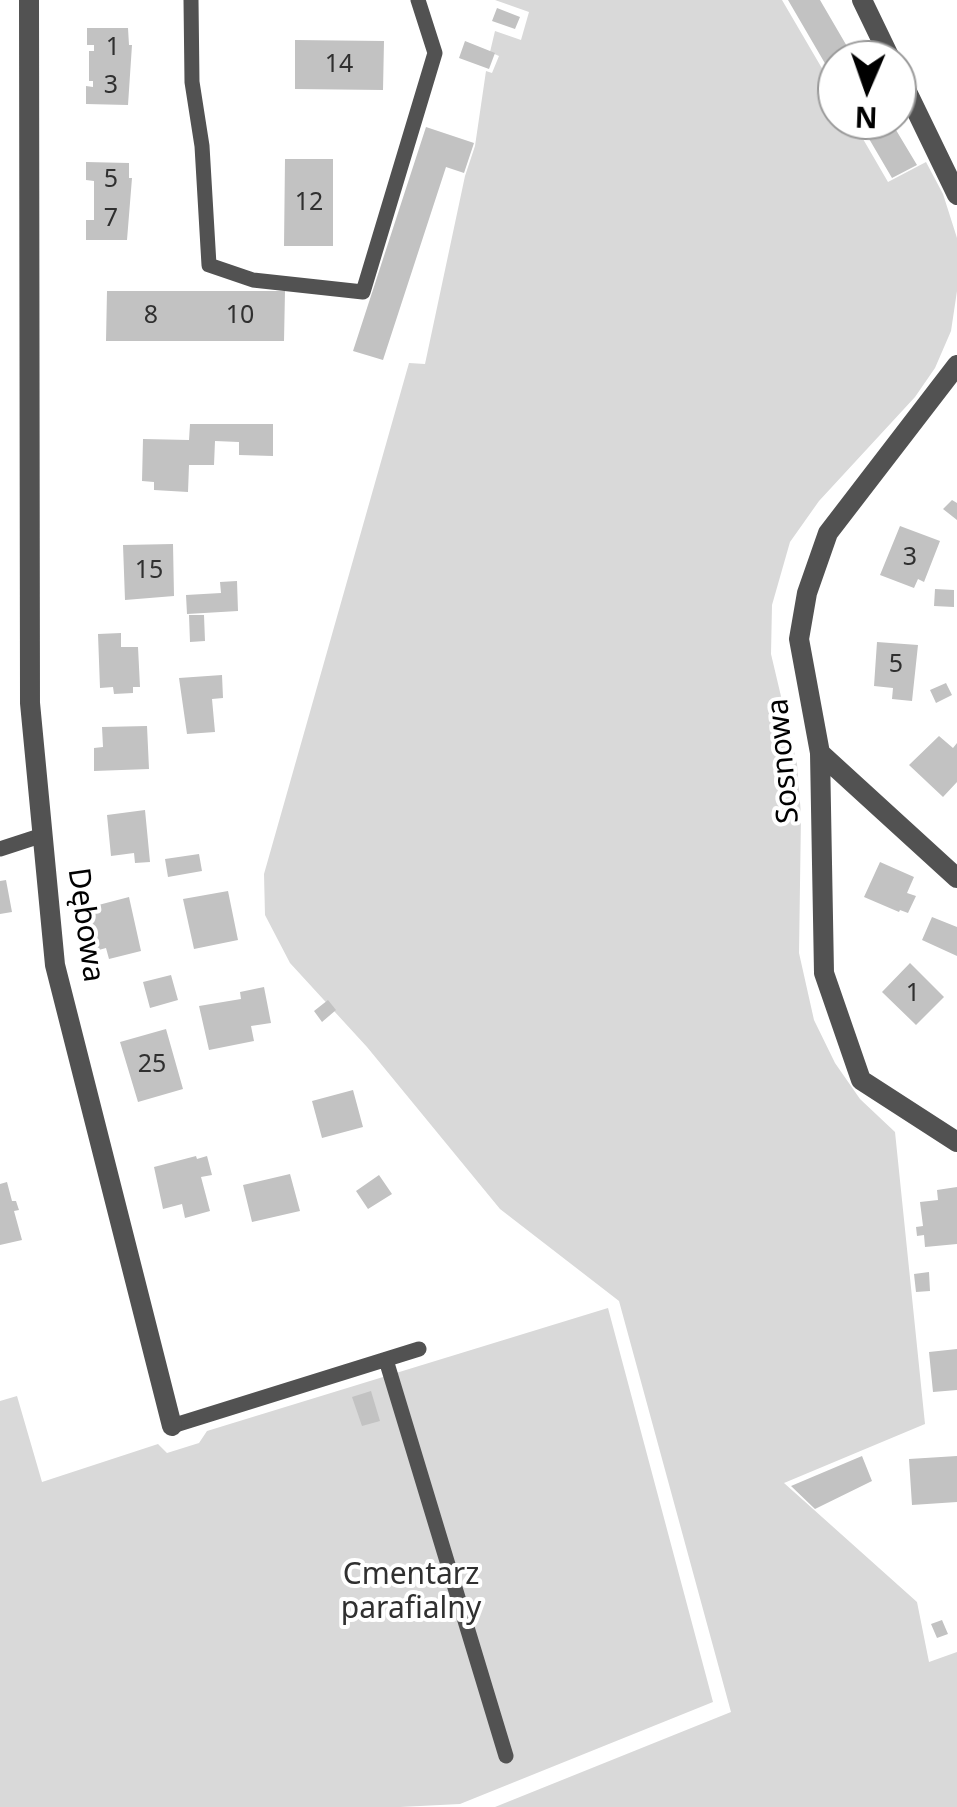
<!DOCTYPE html>
<html>
<head>
<meta charset="utf-8">
<style>
  body { margin:0 }
  #map { position:relative; width:957px; height:1807px; overflow:hidden; background:#fff; font-family:"Noto Sans",sans-serif }
  canvas { display:block }
  .north { position:absolute; left:817px; top:40px; width:100px; height:100px; box-sizing:border-box; background:#fff; border:2px solid #999; border-radius:50%; rotate:182deg; font-size:28px; font-weight:700; line-height:40px; text-align:center; color:#000 }
  .north::after { content:''; display:block; margin:auto; width:35px; height:45px; background:#000; clip-path:polygon(50% 0,100% 100%,50% 72%,0 100%) }
</style>
</head>
<body>
<div id="map">
<canvas width="957" height="1807"></canvas>
<div class="north">N</div>
</div>
<script>
const ctx = document.querySelector('canvas').getContext('2d');
ctx.lineJoin = 'round';
function paint(path, color) {
  ctx.fillStyle = color;
  ctx.fill(path, 'evenodd');
}
function toPath(rows) {
  const path = new Path2D();
  for (const r of rows) {
    path.moveTo(r[0], r[1]);
    for (let i = 2; i < r.length; i += 2) path.lineTo(r[i], r[i + 1]);
  }
  return path;
}
function trace(path, color, width, dash) {
  ctx.strokeStyle = color;
  ctx.lineWidth = width;
  ctx.lineCap = dash ? 'butt' : 'round';
  ctx.setLineDash(dash || []);
  ctx.stroke(path);
}
function write(font, color, halo, rows, align = 'center') {
  ctx.font = font + ' "Noto Sans",sans-serif';
  ctx.lineWidth = 8;
  ctx.setLineDash([]);
  ctx.textBaseline = 'middle';
  ctx.strokeStyle = halo;
  ctx.fillStyle = color;
  for (const [text, x, y, turn = 0] of rows) {
    ctx.save();
    ctx.translate(x, y);
    ctx.rotate((+turn || 0) * Math.PI / 180);
    ctx.textAlign = isNaN(turn) ? turn : align;
    if (halo) ctx.strokeText(text, 0, 0);
    ctx.fillText(text, 0, 0);
    ctx.restore();
  }
}
const green = toPath([
  [495,0,782,0,837,94,837,120,852,120,888,182,926,162,943,194,957,238,957,291,951,331,935,368,915,397,819,501,790,542,772,605,771,654,797,764,801,815,799,953,814,1020,835,1063,860,1099,895,1132,925,1424,784,1483,917,1602,929,1662,957,1652,957,1807,495,1807,731,1712,619,1301,500,1209,367,1047,290,963,265,915,264,874,409,363,425,364,465,176,475,146,486,71,492,73,499,56,490,52,495,31,521,40,529,12],
  [608,1308,713,1702,460,1804,400,1807,0,1807,0,1401,17,1396,42,1482,158,1444,167,1453,199,1443,207,1431]
]);
const building = toPath([
  [788,0,820,0,855,60,837,60,837,84],
  [497,8,520,17,515,29,492,21],
  [87,28,128,28,129,45,132,45,128,105,86,104,86,86,93,87,93,81,89,81,89,51,94,51,94,45,87,45],
  [295,40,384,41,383,90,295,89],
  [465,41,495,53,489,69,459,58],
  [858,120,890,120,917,165,892,178],
  [426,127,474,143,464,173,446,167,383,360,353,351],
  [285,159,333,159,333,246,284,246],
  [86,162,129,163,129,178,132,178,127,240,86,240,86,220,94,220,94,181,86,180],
  [107,291,285,291,284,341,106,341],
  [190,424,273,424,273,456,239,455,239,442,215,441,214,465,189,465,188,492,154,490,154,482,142,481,143,439,189,440],
  [952,500,957,503,957,520,943,509],
  [900,526,940,541,924,582,918,579,914,588,880,575],
  [173,544,174,596,125,600,123,545],
  [237,581,238,611,187,614,186,595,221,593,220,582],
  [935,589,954,590,954,607,934,606],
  [189,615,204,615,205,641,190,642],
  [121,633,121,647,138,647,140,687,133,687,133,693,114,694,113,687,100,688,98,634],
  [877,642,918,645,912,701,892,699,893,688,874,686],
  [222,675,223,698,212,699,215,732,187,734,179,678],
  [946,683,952,695,936,703,930,690],
  [147,726,149,769,94,771,94,748,103,747,102,727],
  [939,736,953,748,957,743,957,782,943,797,909,765],
  [145,810,150,862,135,863,134,853,111,856,107,815],
  [199,854,202,871,168,877,165,859],
  [880,862,914,877,907,893,916,896,908,913,900,910,899,912,864,897],
  [6,880,12,912,0,914,0,881],
  [228,891,238,940,194,949,183,899],
  [129,897,141,951,109,959,106,948,95,951,87,908],
  [932,917,957,927,957,956,922,940],
  [910,963,944,997,916,1025,882,992],
  [171,975,178,1000,150,1008,143,982],
  [264,987,271,1023,251,1026,254,1041,209,1050,199,1006,241,999,240,992],
  [328,1000,336,1010,322,1022,314,1011],
  [166,1029,183,1089,138,1102,120,1042],
  [353,1090,363,1127,322,1138,312,1101],
  [196,1156,197,1159,207,1156,212,1175,201,1177,210,1211,185,1218,182,1204,163,1209,154,1167],
  [290,1174,300,1211,252,1222,243,1185],
  [379,1175,392,1194,368,1209,356,1191],
  [7,1182,12,1201,16,1201,19,1210,14,1211,22,1240,0,1245,0,1184],
  [957,1187,957,1244,925,1247,924,1235,917,1236,916,1227,923,1226,920,1202,938,1200,937,1190],
  [929,1272,930,1291,916,1292,914,1274],
  [957,1349,957,1390,933,1392,929,1352],
  [371,1391,380,1421,362,1426,352,1397],
  [862,1456,872,1481,815,1509,791,1486],
  [957,1456,957,1502,912,1505,909,1459],
  [942,1620,948,1634,937,1638,931,1624]
]);
const lane = toPath([
  [191,0,192,82,202,146,209,265,253,280,363,292,435,53,418,0],
  [0,849,43,835],
  [386,1360,506,1756],
  [172,1426,419,1349]
]);
const street = toPath([
  [29,0,30,703,55,965,172,1426],
  [862,0,891,60],
  [897,71,957,195],
  [957,365,828,533,807,593,799,639,820,753,824,973,861,1080,957,1142],
  [820,753,957,878]
]);
const numberNames = [
  ["1",113,48],
  ["14",339,65],
  ["3",111,86],
  ["5",111,180],
  ["12",309,203],
  ["7",111,219],
  ["8",151,316],
  ["10",240,316],
  ["3",910,558],
  ["15",149,571],
  ["5",896,665],
  ["1",913,994],
  ["25",152,1065]
];
const streetNames = [
  ["Sosnowa",784,761,-95],
  ["Dębowa",85,925,82]
];
const parkNames = [
  ["Cmentarz",411,1575],
  ["parafialny",411,1609]
];
paint(green, '#d9d9d9');
paint(building, '#c2c2c2');
trace(lane, '#525252', 15);
trace(street, '#525252', 20);
write('25px', '#303030', null, numberNames);
write('30px', '#000', '#fff', streetNames);
write('30px', '#303030', '#fff', parkNames);
</script>
</body>
</html>
